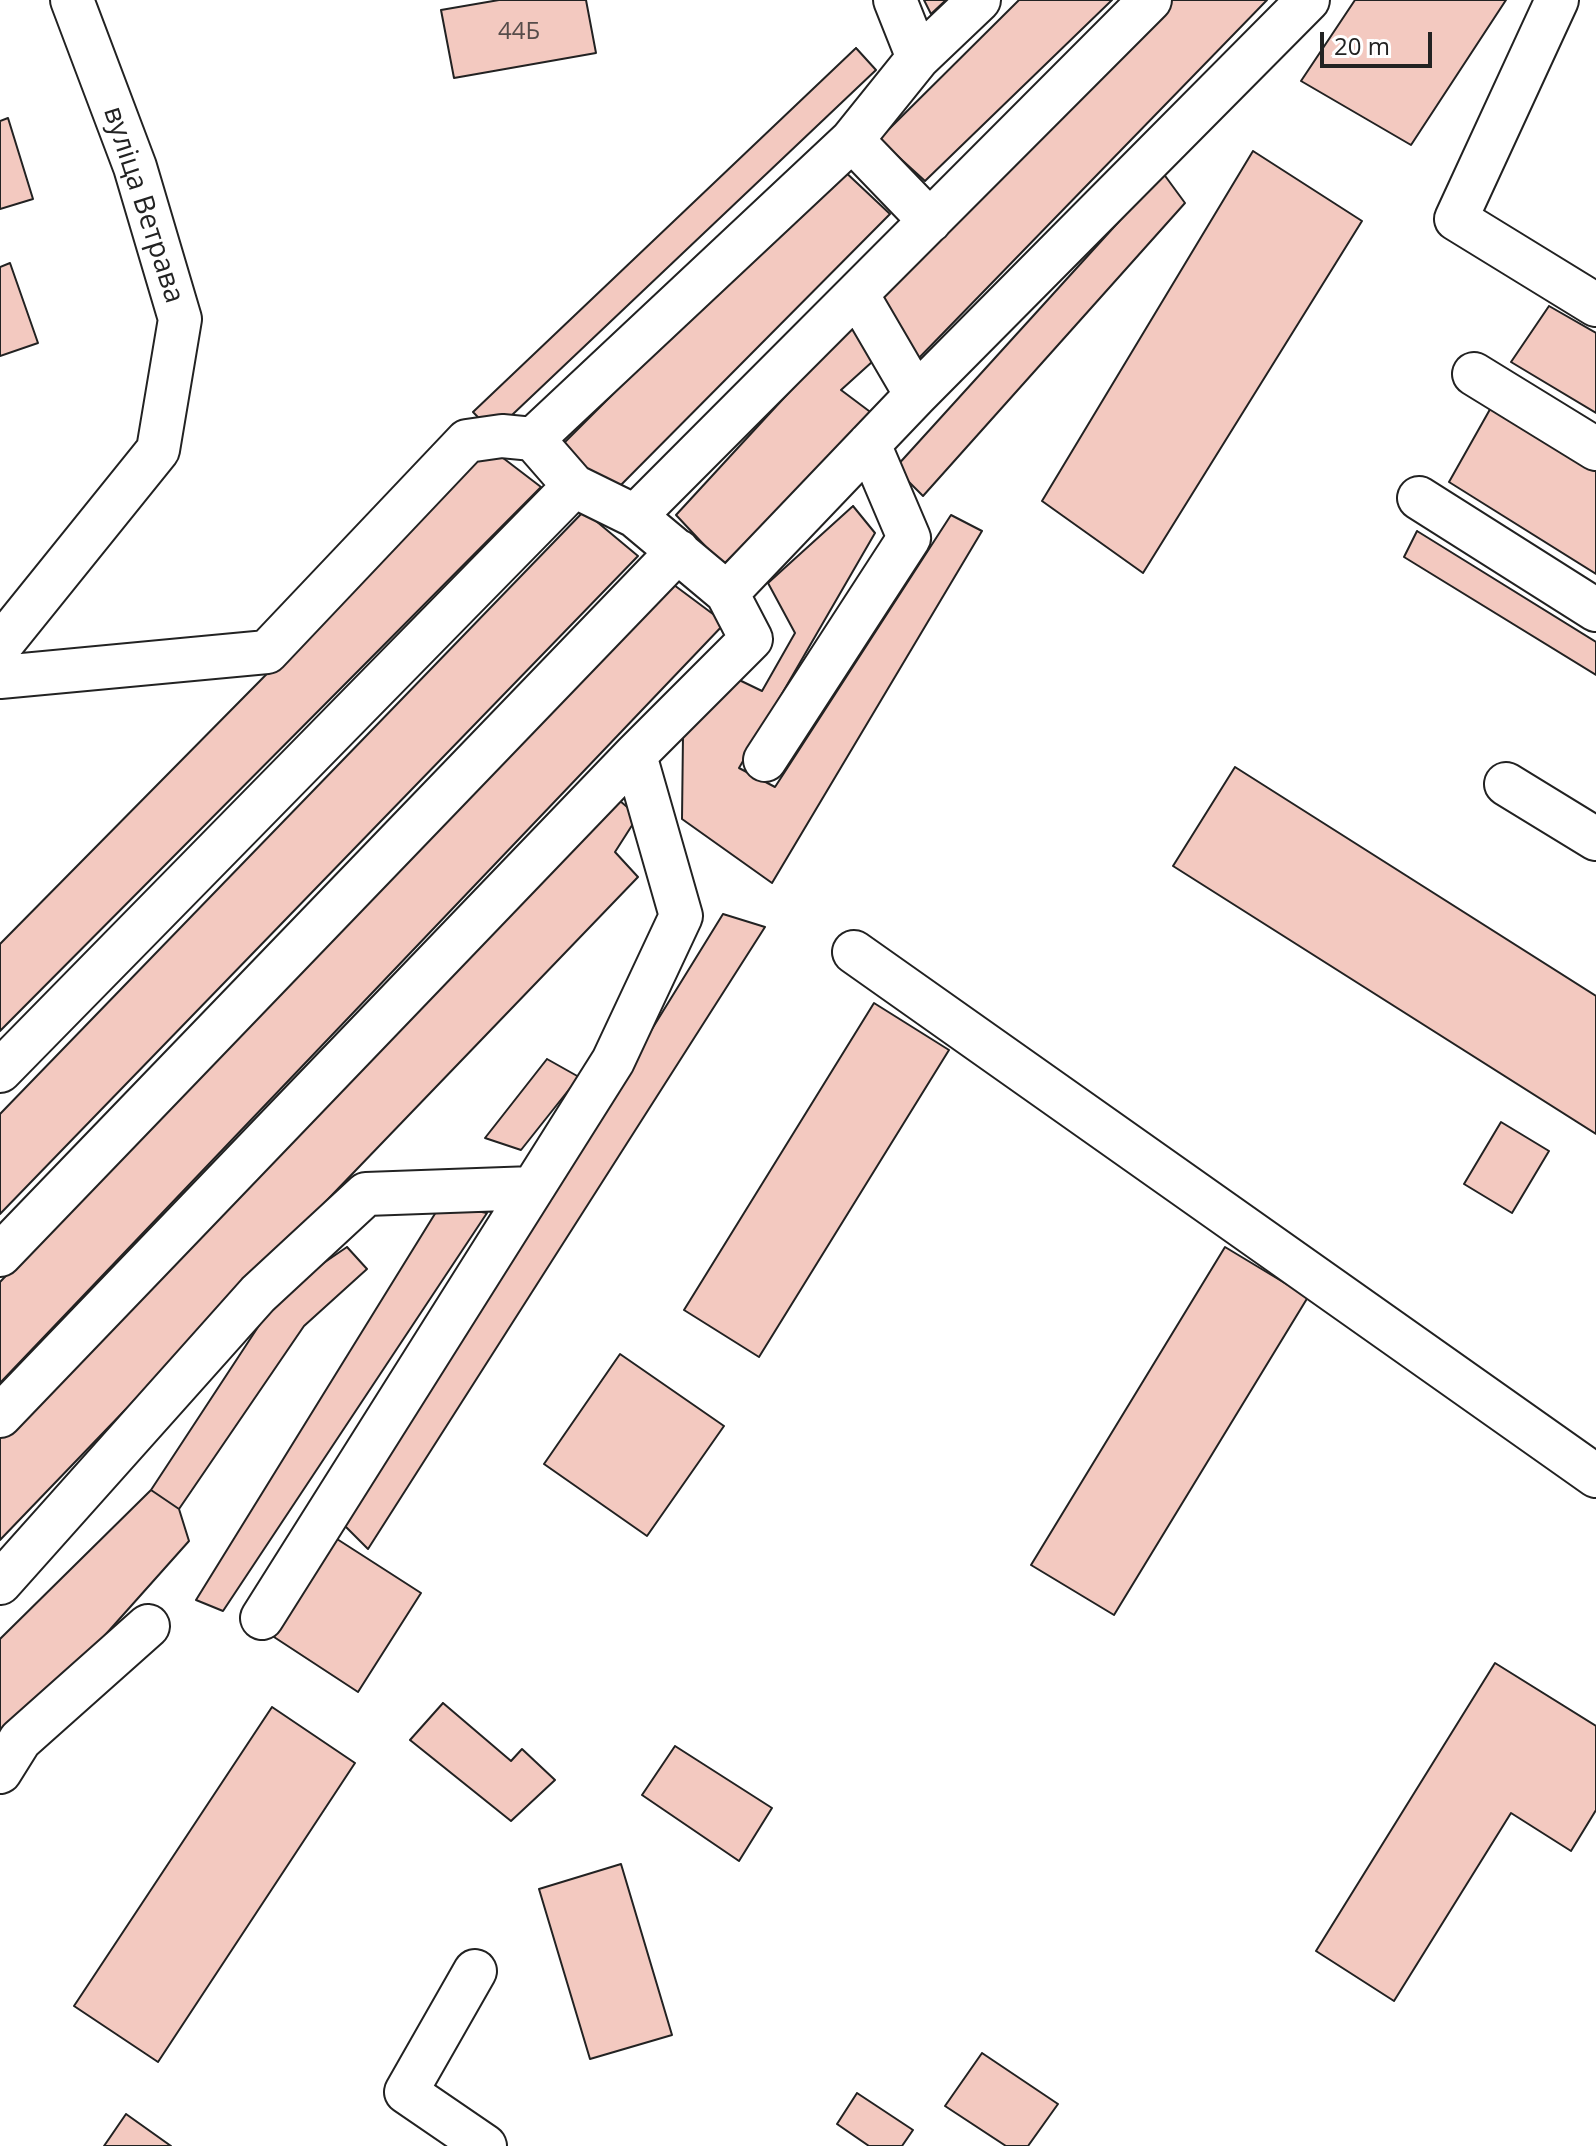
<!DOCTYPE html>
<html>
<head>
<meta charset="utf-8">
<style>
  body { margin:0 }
  #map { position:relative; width:1596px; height:2146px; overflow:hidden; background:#fff; font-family:"Open Sans",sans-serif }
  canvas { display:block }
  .scale { position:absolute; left:1320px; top:32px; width:112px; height:36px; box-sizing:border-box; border:4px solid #222; border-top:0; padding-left:10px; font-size:24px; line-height:28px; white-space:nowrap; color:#222; -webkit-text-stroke:6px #fff; paint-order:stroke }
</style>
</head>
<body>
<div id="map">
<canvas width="1596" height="2146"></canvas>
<div class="scale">20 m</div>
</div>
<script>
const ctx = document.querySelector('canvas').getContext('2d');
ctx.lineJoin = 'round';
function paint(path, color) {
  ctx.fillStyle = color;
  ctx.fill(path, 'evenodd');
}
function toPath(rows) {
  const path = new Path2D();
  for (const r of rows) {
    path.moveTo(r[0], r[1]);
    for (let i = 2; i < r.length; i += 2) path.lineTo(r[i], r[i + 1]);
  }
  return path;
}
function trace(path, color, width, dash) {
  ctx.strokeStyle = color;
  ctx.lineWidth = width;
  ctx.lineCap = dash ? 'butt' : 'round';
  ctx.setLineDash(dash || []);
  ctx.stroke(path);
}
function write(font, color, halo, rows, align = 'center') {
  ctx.font = font + ' "Open Sans",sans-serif';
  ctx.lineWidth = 6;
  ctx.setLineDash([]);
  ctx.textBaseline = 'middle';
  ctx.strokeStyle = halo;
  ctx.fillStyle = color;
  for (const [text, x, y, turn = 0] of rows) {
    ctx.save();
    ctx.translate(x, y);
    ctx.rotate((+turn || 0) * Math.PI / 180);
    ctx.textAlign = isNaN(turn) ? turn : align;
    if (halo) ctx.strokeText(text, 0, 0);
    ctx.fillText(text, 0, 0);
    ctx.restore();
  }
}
const building = toPath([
  [499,0,586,0,596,53,454,78,441,10,499,0],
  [924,0,946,0,931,14,924,0],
  [1019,0,1112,0,925,181,879,139,1019,0],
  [1171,0,1267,0,916,361,878,296,1171,0],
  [1355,0,1506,0,1411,145,1301,81,1355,0],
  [856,48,876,70,493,433,473,412,856,48],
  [8,118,33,199,0,209,0,121,8,118],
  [1253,151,1362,221,1143,573,1042,501,1253,151],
  [840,167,890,214,608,498,561,446,840,167],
  [1163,173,1185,203,923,496,895,468,1163,173],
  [10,263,38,343,0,356,0,267,10,263],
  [1549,306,1596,333,1596,413,1511,362,1549,306],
  [852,324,883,352,841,390,873,414,723,565,676,515,852,324],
  [1493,404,1596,470,1596,574,1449,482,1493,404],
  [490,448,541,487,0,1031,0,944,490,448],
  [853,506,875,533,739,768,775,787,951,515,982,531,772,883,682,819,683,735,733,677,762,691,795,633,768,583,853,506],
  [584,511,638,556,0,1214,0,1114,584,511],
  [1417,531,1596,642,1596,675,1404,557,1417,531],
  [670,582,725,623,0,1383,0,1282,670,582],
  [1235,767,1596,996,1596,1134,1173,866,1235,767],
  [614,796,638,816,615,852,638,877,0,1540,0,1438,614,796],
  [723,914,765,927,368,1549,345,1526,723,914],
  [874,1003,949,1050,759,1357,684,1310,874,1003],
  [547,1059,579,1077,521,1150,485,1138,547,1059],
  [1501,1122,1549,1151,1512,1213,1464,1184,1501,1122],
  [441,1204,487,1213,223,1611,196,1600,441,1204],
  [347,1247,367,1269,304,1326,179,1509,151,1490,281,1292,347,1247],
  [1225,1247,1308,1297,1114,1615,1031,1565,1225,1247],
  [620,1354,724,1426,647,1536,544,1464,620,1354],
  [151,1490,179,1509,189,1541,98,1643,0,1739,0,1639,151,1490],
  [337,1539,421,1593,358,1692,274,1637,337,1539],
  [1495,1663,1596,1726,1596,1810,1571,1851,1511,1813,1394,2001,1316,1951,1495,1663],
  [443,1703,511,1761,522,1749,555,1780,511,1821,410,1740,443,1703],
  [272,1707,355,1763,158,2062,74,2006,272,1707],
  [675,1746,772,1808,739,1861,642,1795,675,1746],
  [621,1864,672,2035,590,2059,539,1889,621,1864],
  [982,2053,1058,2104,1028,2146,1006,2146,945,2106,982,2053],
  [857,2093,913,2130,902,2146,869,2146,837,2124,857,2093],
  [126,2114,171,2146,104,2146,126,2114]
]);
const minor = toPath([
  [895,0,918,58],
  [1557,0,1456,219,1596,305],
  [852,140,930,221],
  [857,294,916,395],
  [1474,374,1596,449],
  [1419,498,1596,610],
  [635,516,1150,0],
  [727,593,916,395,1308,0],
  [0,646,158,450,180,319,135,167,72,0],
  [0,677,267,652,467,441,502,436,533,439,852,140,918,58,979,0],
  [765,760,909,538,869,444],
  [1506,784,1596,839],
  [854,952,1596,1476],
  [0,1071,574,486],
  [0,1255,678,551],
  [0,1416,635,755,751,639,727,593,635,516,574,486,533,439],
  [0,1583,258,1294,366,1194,533,1188],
  [262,1618,613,1061,681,916,635,755],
  [0,1772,20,1740,148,1626],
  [475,1971,406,2092,485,2146]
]);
const numberNames = [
  ["44Б",519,32]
];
const streetNames = [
  ["вуліца Ветрава",143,205,72]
];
paint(building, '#f3c9c0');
trace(building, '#222', 2);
trace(minor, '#222', 46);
trace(minor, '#fff', 42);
write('24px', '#564c4a', null, numberNames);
write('28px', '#222', '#fff', streetNames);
</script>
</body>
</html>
